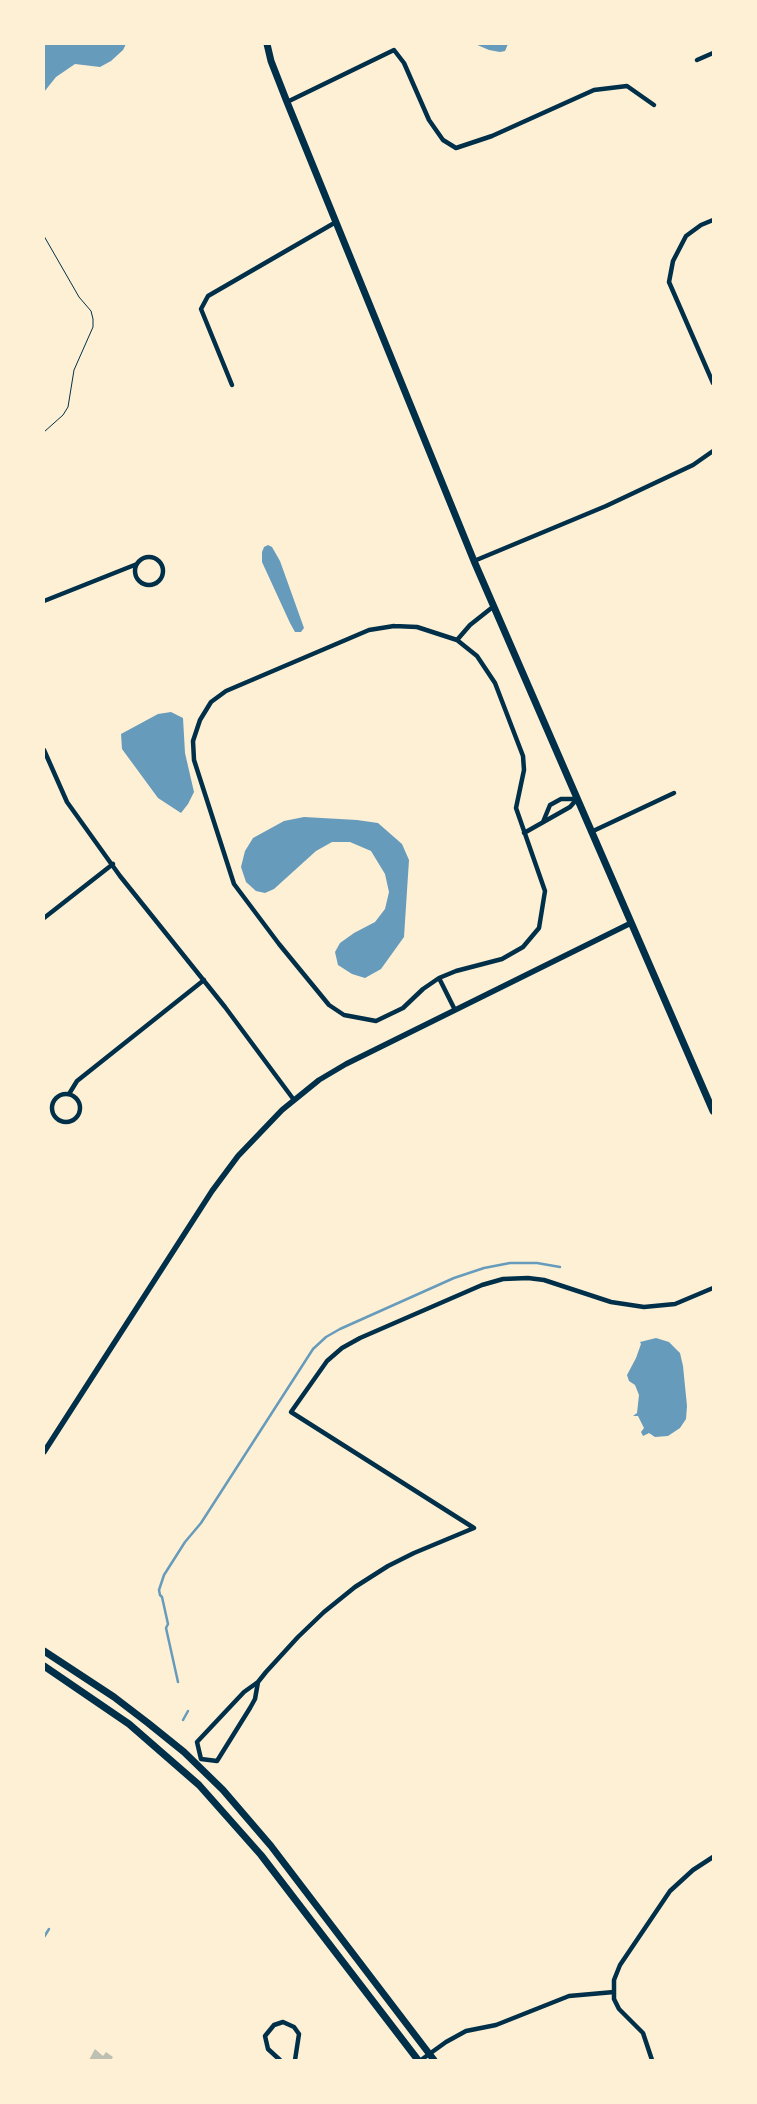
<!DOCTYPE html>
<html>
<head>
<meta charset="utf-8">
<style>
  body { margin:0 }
  #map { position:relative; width:757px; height:2104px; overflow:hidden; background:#fdf0d5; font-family:"Public Sans",sans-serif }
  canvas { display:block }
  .frame { position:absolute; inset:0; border:45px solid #fdf0d5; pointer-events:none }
</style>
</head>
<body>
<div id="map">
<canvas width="757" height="2104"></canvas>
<div class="frame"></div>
</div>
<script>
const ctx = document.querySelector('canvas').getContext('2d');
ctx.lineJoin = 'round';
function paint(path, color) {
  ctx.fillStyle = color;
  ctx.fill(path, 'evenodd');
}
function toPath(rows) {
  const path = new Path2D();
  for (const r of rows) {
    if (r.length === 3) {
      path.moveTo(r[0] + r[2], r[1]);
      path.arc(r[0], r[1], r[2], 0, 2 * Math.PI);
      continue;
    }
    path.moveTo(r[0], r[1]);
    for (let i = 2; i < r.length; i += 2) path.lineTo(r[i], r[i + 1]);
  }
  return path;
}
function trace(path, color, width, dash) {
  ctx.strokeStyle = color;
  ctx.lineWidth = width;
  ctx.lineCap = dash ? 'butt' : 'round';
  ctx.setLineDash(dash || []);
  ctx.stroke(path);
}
const water = toPath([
  [44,44,126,44,123,50,111,61,100,67,75,64,56,77,44,92],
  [475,44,508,44,505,51,500,52,489,50],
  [268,545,272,547,280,561,304,628,301,632,295,632,290,623,262,562,262,552,264,547],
  [171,712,183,718,185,753,194,792,188,804,181,813,158,798,122,749,121,734,158,714],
  [304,817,357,820,378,823,402,844,409,860,404,937,381,969,365,978,352,974,338,965,335,952,340,943,354,933,375,922,385,909,389,892,385,874,371,851,350,842,332,842,316,851,274,889,265,893,256,891,246,882,241,867,245,851,253,838,284,821],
  [656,1338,669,1342,680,1353,683,1366,687,1406,686,1419,680,1428,668,1436,655,1437,649,1433,643,1436,641,1432,644,1428,638,1416,633,1416,637,1413,639,1395,635,1385,629,1381,627,1375,636,1358,641,1344,640,1342]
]);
const stream = toPath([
  [178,1682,166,1628,168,1624,162,1597,160,1595,159,1590,164,1575,185,1542,201,1523,313,1349,326,1337,340,1329,454,1278,484,1268,510,1263,537,1263,560,1267],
  [183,1720,188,1711],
  [44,1937,49,1929]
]);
const building = toPath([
  [95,2049,103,2056,106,2052,113,2057,111,2060,89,2060]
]);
const path = toPath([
  [44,236,79,297,91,311,93,319,93,327,74,370,68,407,63,415,44,432]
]);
const minor = toPath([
  [697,60,713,53],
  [287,102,394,50,404,63,429,120,443,140,456,148,492,136,594,90,627,86,654,105],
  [713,220,701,225,686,236,673,261,669,282,713,383],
  [232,385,201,309,208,296,336,222],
  [149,571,14],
  [474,561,606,506,693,465,713,451],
  [44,601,137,564],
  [394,626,417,627,457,640,477,656,495,683,523,756,524,770,516,808,545,891,539,928,523,947,502,959,456,971,439,978,423,989,403,1008,376,1021,344,1015,329,1005,279,944,234,884,194,760,193,741,200,720,211,702,226,691,369,630,394,626],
  [457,640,470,625,494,606],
  [44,750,67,802,120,876,225,1007,294,1100],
  [543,822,550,805,561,799,577,799],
  [591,832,674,793],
  [524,833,570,807,577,799],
  [44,918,113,864],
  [439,978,455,1010],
  [69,1094,77,1081,204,980],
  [66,1108,14],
  [474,1528,291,1412,327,1361,342,1348,360,1338,482,1285,503,1279,528,1278,544,1280,611,1302,644,1307,675,1304,713,1288],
  [258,1682,244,1692,197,1742,201,1759,217,1761,250,1708,255,1699,258,1682,266,1672,298,1637,324,1612,355,1587,388,1566,414,1553,474,1528],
  [280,2060,268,2049,265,2036,274,2025,283,2022,294,2027,299,2034,295,2060],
  [421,2060,446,2042,466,2031,496,2025,569,1996,614,1992],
  [652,2060,643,2033,619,2009,614,1999,614,1980,620,1965,670,1891,693,1870,713,1857]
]);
const tertiary = toPath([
  [44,1452,212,1191,238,1156,282,1110,319,1080,346,1064,631,923]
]);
const primary = toPath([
  [267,44,271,61,287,102,474,561,713,1111],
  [44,1651,114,1697,148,1723,184,1752,223,1790,271,1846,434,2060],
  [44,1666,129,1724,199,1785,261,1855,418,2060]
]);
paint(water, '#669bbc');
trace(stream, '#669bbc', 2.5);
paint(building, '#bec0b2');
trace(path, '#003049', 1);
trace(minor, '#003049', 4.5);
trace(tertiary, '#003049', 5.5);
trace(primary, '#003049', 7);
</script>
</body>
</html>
